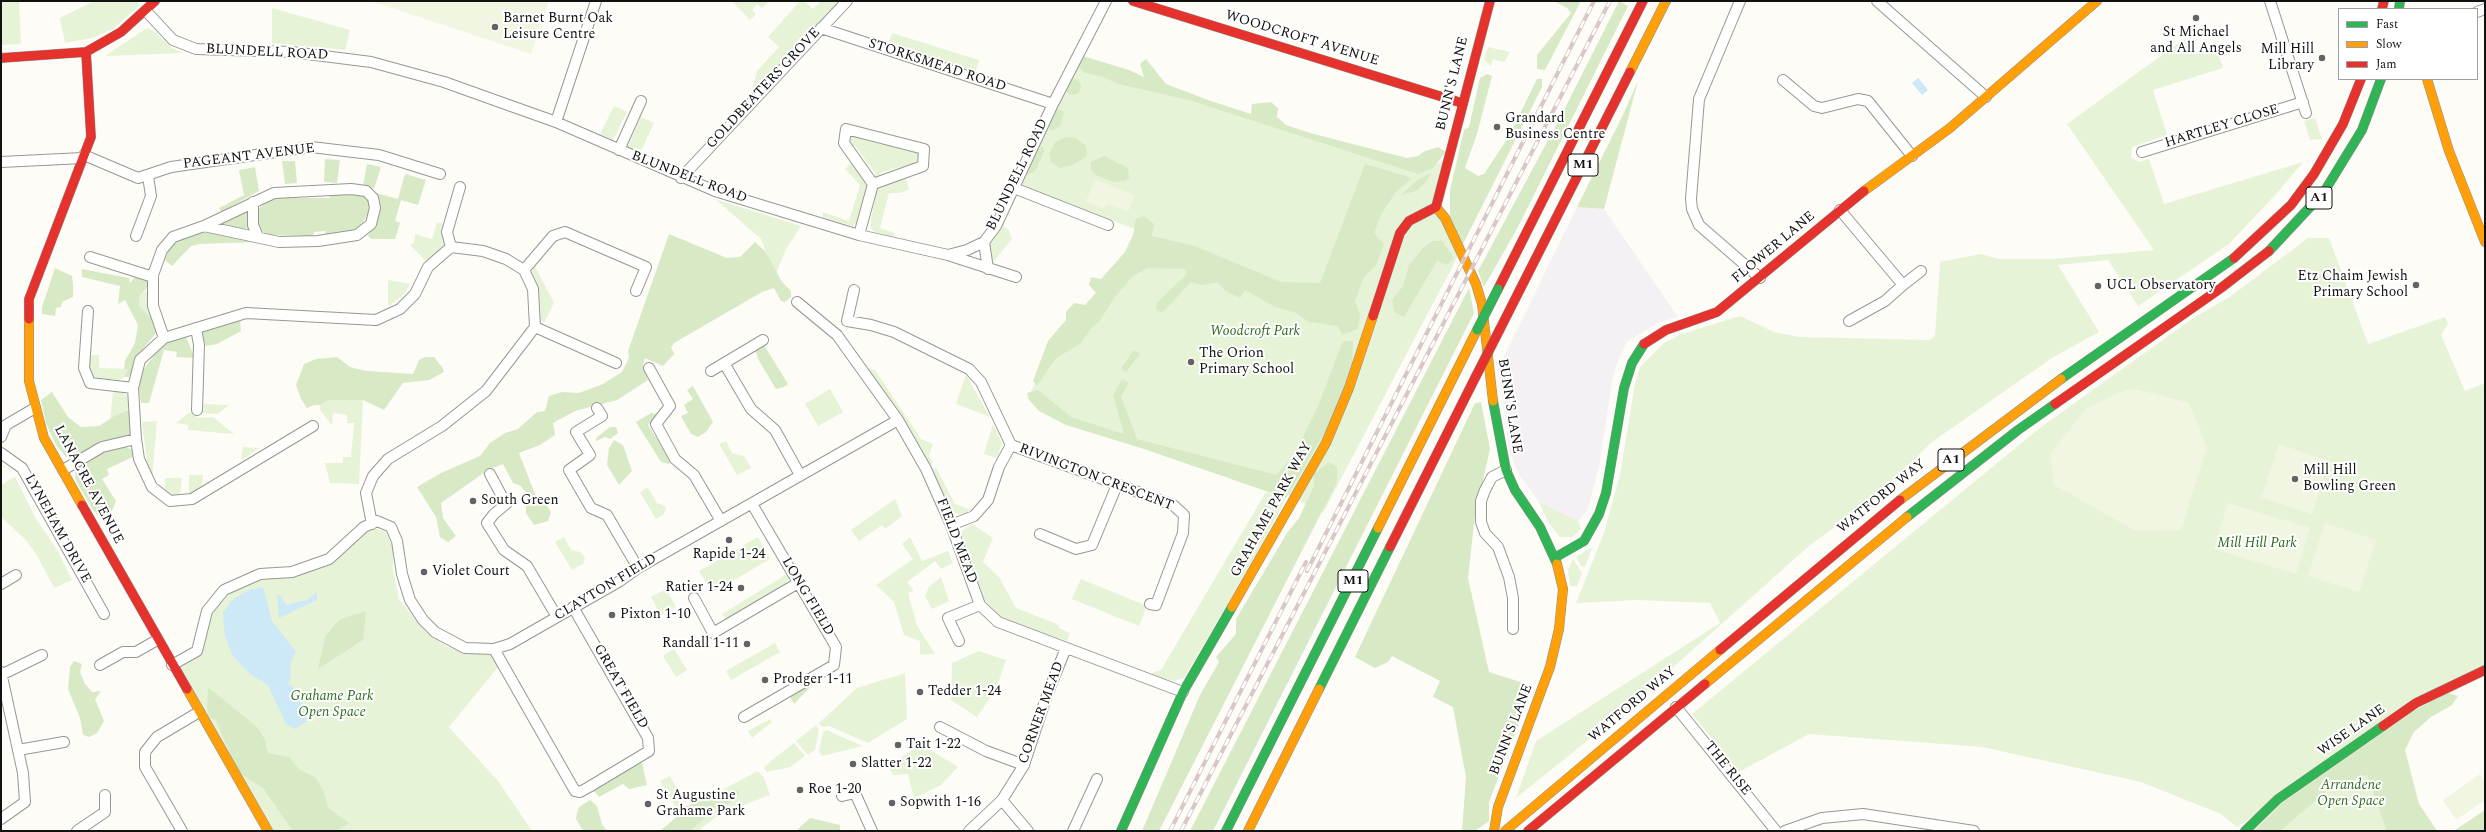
<!DOCTYPE html>
<html>
<head>
<meta charset="utf-8">
<style>
  body { margin:0 }
  #map { position:relative; width:2486px; height:832px; overflow:hidden; background:#fdfcf7; font-family:Spectral,serif }
  canvas { display:block }
  .frame { position:absolute; inset:0; border:2px solid #111; pointer-events:none }
  .legend { position:absolute; left:2338px; top:8px; width:140px; height:72px; box-sizing:border-box; background:#fff; border:1px solid #a0a0a0; margin:0; padding:5px 7px; list-style:none; font-size:12px; color:#111 }
  .legend li { display:flex; align-items:center; gap:8px; height:20px }
  .legend b { width:20px; border:1px solid #a0a0a0 }
</style>
</head>
<body>
<div id="map">
<canvas width="2486" height="832"></canvas>
<div class="frame"></div>
<ul class="legend">
<li><b style="height:5px;background:#30b455"></b>Fast</li>
<li><b style="height:5px;background:#ff9f0a"></b>Slow</li>
<li><b style="height:5px;background:#e5322d"></b>Jam</li>
</ul>
</div>
<script>
const ctx = document.querySelector('canvas').getContext('2d');
ctx.lineJoin = 'round';
function paint(path, color) {
  ctx.fillStyle = color;
  ctx.fill(path, 'evenodd');
}
function toPath(rows) {
  const path = new Path2D();
  for (const r of rows) {
    if (r.length === 3) {
      path.moveTo(r[0] + r[2], r[1]);
      path.arc(r[0], r[1], r[2], 0, 2 * Math.PI);
      continue;
    }
    path.moveTo(r[0], r[1]);
    for (let i = 2; i < r.length; i += 2) path.lineTo(r[i], r[i + 1]);
  }
  return path;
}
function trace(path, color, width, dash) {
  ctx.strokeStyle = color;
  ctx.lineWidth = width;
  ctx.lineCap = dash ? 'butt' : 'round';
  ctx.setLineDash(dash || []);
  ctx.stroke(path);
}
function write(font, color, halo, rows, align = 'center') {
  ctx.font = font + ' Spectral,serif';
  ctx.lineWidth = 4;
  ctx.setLineDash([]);
  ctx.textBaseline = 'middle';
  ctx.strokeStyle = halo;
  ctx.fillStyle = color;
  for (const [text, x, y, turn = 0] of rows) {
    ctx.save();
    ctx.translate(x, y);
    ctx.rotate((+turn || 0) * Math.PI / 180);
    ctx.textAlign = isNaN(turn) ? turn : align;
    if (halo) ctx.strokeText(text, 0, 0);
    ctx.fillText(text, 0, 0);
    ctx.restore();
  }
}
const industrial = toPath([
  [1577,207,1604,209,1678,317,1657,323,1627,342,1619,358,1613,375,1599,467,1588,509,1578,521,1539,502,1518,473,1510,452,1498,369]
]);
const green = toPath([
  [1,1,19,1,21,44,1,45],
  [94,1,136,1,140,5,113,29,92,38,65,43,60,18],
  [732,1,769,1,762,8,757,4,752,10,756,14,750,20],
  [800,1,804,1,813,9,821,1,840,1,751,94,757,71,779,47,768,37],
  [272,8,350,30,345,50,272,43],
  [147,28,154,31,172,48,183,53,105,56],
  [892,33,979,60,975,73,888,46],
  [2184,39,2195,55,2217,48,2223,68,2153,90,2167,135,2132,147,2131,157,2139,162,2149,159,2164,204,2303,162,2277,193,2229,244,2138,306,2108,260,2058,265,2099,332,2052,358,1932,442,1869,503,1810,545,1623,712,1516,798,1536,741,1720,623,1710,603,1637,600,1576,603,1604,533,1620,475,1635,384,1640,367,1664,343,1681,334,1740,316,1774,332,1799,337,1930,340,1935,336,1940,262,1981,254,1999,259,2053,259,2154,250,2067,124],
  [1488,47,1510,52,1504,62,1493,59,1491,66,1484,60],
  [1076,61,1422,172,1450,157,1436,207,1459,254,1323,513,1292,497,1063,418,1030,393,1053,349,1150,235,1015,183],
  [614,106,627,112,613,140,600,134],
  [641,117,654,123,640,153,628,147],
  [2315,118,2322,139,2310,140,2304,121],
  [853,134,860,139,907,151,912,148,918,151,919,163,913,167,910,165,882,172,876,179,875,173,855,146,851,148,848,138],
  [852,162,869,182,859,222,852,226,822,217,823,212,849,221,860,185,845,169],
  [905,177,909,189,900,193,889,193,880,228,895,233,893,237,873,231,870,226,877,187],
  [715,199,801,226,786,249,775,276,761,239],
  [437,222,443,224,441,231,447,246,427,262,410,245,414,243,415,234,432,239],
  [1003,226,1009,230,1012,239,993,262,989,244],
  [2308,238,2329,238,2368,344,2445,317,2448,324,2441,335,2465,391,2485,383,2485,667,2363,740,2417,831,2246,831,2278,799,2237,827,2221,814,2141,782,1982,747,1809,734,1739,772,1692,714,2041,427,2195,317,2231,296],
  [535,266,554,303,544,323,541,320,539,292,530,274],
  [388,280,410,284,405,293,388,307],
  [147,290,148,305,155,322,139,306,140,295],
  [90,355,99,355,99,368,129,369,124,377,117,382,97,380,90,374],
  [864,367,875,370,921,439,933,444,929,456,933,463,929,465],
  [966,375,990,417,956,404],
  [830,389,843,412,818,426,805,404],
  [113,391,122,391,128,397,129,410,116,415,110,421],
  [329,400,363,400,359,484,330,483,325,463,343,463,343,457,351,457,354,423,347,423,347,415,333,413,332,425,320,410,320,405],
  [204,404,229,405,218,414,203,413],
  [195,412,197,418,213,417,234,434,188,430,188,425,176,423,189,413],
  [157,421,152,478,148,470,142,422],
  [993,424,1002,443,997,458,984,454],
  [726,441,732,453,744,456,751,468,737,475,719,444],
  [243,447,259,448,241,461],
  [936,468,955,504,972,510,961,515,951,511,932,470],
  [189,475,203,475,202,487,189,494],
  [15,477,36,519,56,548,72,580,54,588,38,557,26,540,1,517,1,485],
  [165,478,182,478,180,495,170,496,165,493],
  [648,487,657,503,665,506,666,509,663,515,656,519,640,492],
  [1266,492,1286,498,1259,550,1184,678,1174,681,1148,674,1161,670],
  [895,499,902,516,885,529,882,525,859,541,851,530],
  [1539,502,1578,521,1581,529,1572,537,1560,537,1548,522],
  [972,524,993,538,983,562,999,577,1016,608,1059,625,1059,628,1070,633,1067,641,1002,620,984,599,960,533],
  [363,527,377,529,387,533,393,550,393,570,399,599,426,633,447,647,499,654,499,666,449,727,498,781,532,831,268,831,172,665,197,651,206,613,224,590,260,574,330,560],
  [564,537,571,550,580,552,585,558,583,564,572,570,555,542],
  [758,537,770,559,712,593,699,571],
  [910,537,922,561,948,551,953,563,941,569,935,561,907,582,914,591,908,593,917,626,935,654,920,655,920,641,904,635,894,602,876,585,913,559,902,544],
  [1590,548,1592,549,1585,567,1581,566,1576,557],
  [1573,559,1582,573,1577,586,1570,586,1568,570],
  [787,574,790,577,784,587,726,620,722,614],
  [941,577,949,601,932,609,925,596,929,587],
  [1081,579,1147,606,1139,626,1072,599],
  [666,589,676,607,661,615,651,597],
  [775,643,780,652,731,680,726,671],
  [674,649,687,670,676,677,663,656],
  [979,651,1006,660,996,689,977,717,951,700,952,663],
  [905,673,907,719,868,743,829,726,822,727,819,723,857,688],
  [770,719,772,722,752,738,748,731],
  [816,725,819,730,815,750,808,755,796,741],
  [827,730,862,746,822,756,819,751,823,732],
  [794,743,805,756,790,767,767,772,764,768,772,760],
  [921,744,958,767,941,785,914,798,908,774,893,775,888,766],
  [758,771,764,778,770,795,720,814,698,831,691,831,714,809,736,800,733,789,699,802],
  [670,776,678,790,680,814,660,781]
]);
const forest = toPath([
  [1554,1,1581,1,1545,70,1537,69,1537,55,1571,13,1567,8],
  [1619,1,1628,6,1519,225,1484,287,1478,271,1562,114],
  [1083,56,1129,70,1144,77,1140,64,1146,59,1166,84,1208,100,1251,114,1252,104,1271,102,1278,108,1277,117,1286,125,1310,133,1407,158,1418,156,1425,151,1438,147,1446,152,1433,168,1418,174,1192,101,1119,84,1100,76,1085,73,1078,66],
  [1487,74,1492,76,1477,134,1465,168,1478,176,1484,174,1508,138,1537,79,1542,79,1542,87,1462,246,1450,217,1450,190,1464,130,1469,127,1480,78],
  [1073,87,8],
  [1638,81,1604,209,1577,207,1622,117],
  [1058,109,1064,112,1060,126,1051,131,1048,125],
  [1066,137,1076,138,1086,146,1087,156,1073,165,1060,168,1051,162,1049,154,1055,142],
  [1043,146,1044,151,1035,172,1026,175,1035,153],
  [1104,156,1128,168,1129,178,1124,181,1113,182,1096,175,1091,170,1091,162],
  [325,159,340,160,337,183,324,182],
  [282,161,295,161,297,183,285,184],
  [367,164,381,167,374,189,363,186],
  [1365,164,1412,178,1395,193,1382,213,1374,233,1384,244,1376,265,1364,277,1355,301,1360,314,1358,329,1342,335,1338,326,1309,322,1294,312,1275,307,1245,290,1240,298,1225,291,1218,282,1202,285,1191,282,1162,313,1156,309,1157,303,1187,274,1185,269,1147,268,1132,277,1114,298,1099,322,1092,327,1081,343,1055,359,1037,386,1033,381,1048,341,1066,320,1066,312,1074,303,1085,305,1096,293,1089,285,1091,277,1101,279,1125,252,1133,235,1136,219,1144,216,1154,224,1152,236,1195,246,1281,282,1320,283],
  [255,167,259,191,221,212,219,208,244,195,239,170],
  [1431,173,1427,181,1416,191,1401,195,1419,179],
  [405,174,426,180,418,205,401,200,395,221,400,223,395,239,371,239,368,236,376,222,369,191,398,199],
  [348,193,366,196,370,202,369,213,361,225,351,231,326,235,325,231,314,232,313,236,268,235,258,228,256,211,270,200,286,196,291,195,292,198,330,198,330,194],
  [249,208,251,229,214,225],
  [205,230,259,242,200,244,191,246,172,266,165,260,169,247,179,241],
  [669,234,727,258,740,257,755,242,765,251,782,282,791,291,791,297,785,302,781,301,774,288,762,292,674,343,671,347,674,354,663,366,645,358,643,365,648,380,617,400,575,411,553,423,555,435,540,445,519,453,535,494,544,501,551,512,548,521,534,525,526,513,526,493,521,486,513,483,503,464,488,470,441,503,443,518,456,536,448,542,440,537,436,517,417,487,441,473,480,456,490,443,505,433,518,429,537,412,545,411,549,396,562,392,579,393,603,384,622,372,629,358,628,351],
  [1433,241,1442,241,1454,258,1447,265,1437,261,1404,317,1394,312,1392,300,1403,286,1409,265,1422,249],
  [55,268,72,276,73,285,73,297,62,302,61,307,56,308,55,316,42,314,42,307],
  [82,269,129,278,130,283,135,277,145,278,151,284,140,295,139,306,155,322,158,331,141,351,129,377,124,377,128,369,124,369,125,361,135,343,138,325,125,300,118,304,120,286,82,277],
  [1469,288,1474,313,1213,831,1190,831],
  [234,320,240,321,241,331,217,344,206,346,201,333,205,329],
  [186,337,195,358,176,357,177,352,164,350,149,403,141,403,139,389,142,372,155,354,166,344,175,338],
  [1343,341,1353,341,1352,367,1328,427,1286,498,1144,449,1066,425,1039,411,1029,400,1027,393,1038,390,1071,417,1124,434,1113,395,1122,379,1129,383,1121,397,1137,439,1276,475,1293,456,1316,411],
  [764,345,788,384,784,387,776,389,758,359,755,349],
  [1134,350,1140,354,1126,372,1121,368],
  [337,357,350,367,367,371,413,374,419,360,425,357,434,357,442,367,444,372,429,380,403,383,384,410,363,400,329,400,320,405,314,405,307,408,301,399,296,385,304,364,316,359],
  [693,386,713,422,706,432,698,437,691,434,681,416,688,413,684,405,693,399,687,390],
  [52,392,68,417,81,427,99,426,116,415,129,410,131,436,75,458,66,457,56,445,46,423,41,400],
  [1481,402,1490,449,1475,515,1468,578,1489,672,1533,686,1489,802,1489,821,1475,831,1462,831,1466,777,1453,707,1433,697,1440,681,1392,656,1388,662,1375,668,1355,657,1475,403],
  [651,413,658,414,648,425,672,462,668,464,661,462,636,422],
  [610,427,616,427,618,433,610,439,605,437,596,441,596,438],
  [614,440,623,445,632,471,619,485,607,465,609,448],
  [124,446,134,451,135,456,107,469,109,475,102,479,116,501,107,524,93,510,76,481,75,473,80,465,101,450],
  [1329,462,1337,467,1337,482,1159,831,1142,831,1200,695,1219,662,1216,657,1236,634,1236,619,1287,533,1299,518,1314,486,1314,474],
  [366,611,363,640,318,669,325,637,339,620],
  [74,661,82,664,80,672,85,684,92,692,101,691,95,699,104,721,97,733,89,737,83,735,80,718,68,689,70,667],
  [823,674,794,704,789,695],
  [208,687,258,728,265,740,268,753,289,757,300,770,315,777,324,792,328,808,349,823,336,831,293,831,263,788,241,774,233,761,216,720,209,717,207,708],
  [2448,693,2458,696,2452,705,2431,717,2414,732,2405,750,2419,804,2437,831,2387,831,2367,775,2329,789,2280,831,2255,831,2282,803,2413,711],
  [642,763,647,785,629,789,623,784,599,797,593,790,627,768],
  [733,789,739,792,736,800,714,809,691,831,660,831,680,814,681,808],
  [590,800,597,806,602,824,607,831,583,831,582,829,576,819,577,813,579,807],
  [2485,810,2485,831,2451,831,2455,830],
  [810,818,840,825,840,831,796,831]
]);
const pitch = toPath([
  [371,1,549,1,531,54],
  [1095,179,1135,195,1128,212,1109,204,1102,208,1086,201],
  [2131,388,2189,403,2207,448,2181,530,2136,531,2054,485,2050,455,2086,408],
  [2279,444,2329,461,2312,514,2261,497],
  [2228,503,2310,528,2296,574,2214,549],
  [2325,523,2376,540,2359,592,2308,576],
  [2480,774,2485,781,2485,800,2456,820,2443,800]
]);
const water = toPath([
  [1918,78,1928,90,1922,95,1912,83],
  [263,587,272,621,296,652,290,664,291,676,288,684,295,688,309,720,295,729,286,724,268,685,250,674,233,656,225,637,223,613,233,599,249,590],
  [317,592,317,600,279,618,277,595,280,595,286,605,307,600]
]);
const street = toPath([
  [1740,1,1699,99,1691,199,1692,209,1699,225,1760,278],
  [1877,1,1986,97],
  [2270,1,2306,113],
  [146,11,173,40,196,49,292,52,371,62,444,82,556,122,715,191,859,235,948,255,967,250,984,242,996,226,1053,104,1106,1],
  [2477,12,2485,9],
  [821,28,1053,104],
  [1783,80,1814,106,1822,108,1858,99,1868,101,1912,156],
  [556,122,596,1],
  [619,150,641,101],
  [2142,152,2303,102],
  [84,155,138,178,171,167,311,147,379,155,440,174],
  [1,162,83,158],
  [681,178,847,1],
  [1014,188,1108,225],
  [253,202,253,225,258,237],
  [1840,210,1903,285,1885,301,1849,321],
  [859,235,873,184,844,143,846,129,924,149,923,166,873,184],
  [136,236,151,196,148,176],
  [984,242,988,269],
  [451,247,447,232,460,187],
  [948,255,1016,277],
  [90,257,153,277],
  [524,270,553,236,565,232,646,267,636,291],
  [1903,285,1921,271],
  [854,290,847,321,871,325,894,332,969,369,981,382,1011,445],
  [797,302,837,335,898,420,926,469,951,525,980,605,998,622,1183,692],
  [88,311,84,368,90,383,133,388],
  [535,327,616,363],
  [196,328,199,345,197,410],
  [164,338,153,306,153,275,162,250,173,237,204,226,274,193,351,189,366,191,373,198,375,208,371,224,357,235,318,241,279,242,204,226],
  [724,363,751,409,775,430,800,475],
  [649,368,670,406,656,424,675,459,694,475,721,521],
  [711,371,763,340],
  [597,408,602,416,576,432,590,455,569,470,591,508,607,515,638,568],
  [1,437,6,425,35,408],
  [136,439,139,459,152,487,170,501,192,499,313,426],
  [1011,445,1173,505,1184,515,1183,533,1156,605,1150,604],
  [1,453,22,468,104,614],
  [63,470,102,447,136,439,133,388,140,360,164,338,246,313,376,320,400,309,415,294,428,267,451,247,483,251,506,259,524,270,533,289,535,327],
  [1506,470,1492,477,1485,490,1481,501,1481,522,1485,533,1498,547,1509,577,1513,598,1513,629],
  [490,474,506,504,494,514,487,523,504,550,527,566,557,617],
  [372,524,366,493,373,476,388,459,442,426,486,391,535,327],
  [951,525,974,516,988,500,999,467,1011,445],
  [1040,534,1076,549,1092,545,1117,485],
  [1,584,16,575],
  [694,598,713,633,798,583],
  [959,641,948,618,980,605],
  [494,649,575,791,580,792,589,787,649,751,648,738,573,607],
  [100,665,123,652,136,652,157,640],
  [172,665,197,651,207,611,224,590,260,574,292,572,329,559,364,527,377,521,391,527,397,541,402,574,410,600,423,620,435,632,465,648,494,649,510,644,620,581,638,568,898,420],
  [1,672,23,773,25,802,1,819],
  [3,674,42,655],
  [1676,707,1776,831],
  [744,717,834,665,836,647,752,504],
  [940,727,986,751,1024,765],
  [18,750,64,742],
  [842,796,855,793,872,831],
  [1002,800,1028,831],
  [77,831,105,812,105,795],
  [182,831,145,767,145,752,157,737,199,712],
  [969,831,1002,800,1024,765,1047,695,1066,648],
  [1073,831,1097,779],
  [1785,831,1822,818,1863,814,1974,831]
]);
const fast = toPath([
  [2399,9,2400,1],
  [2269,251,2324,192,2362,130,2381,79],
  [2061,379,2234,258],
  [1493,401,1506,470,1515,490,1540,527,1557,564],
  [1907,517,2018,430,2055,404],
  [1556,557,1584,541,1599,514,1606,493,1624,388,1632,363,1644,344],
  [1319,689,1390,547],
  [1121,831,1183,692,1232,607],
  [1226,831,1378,528],
  [2245,831,2278,799,2383,726]
]);
const slow = toPath([
  [1630,72,1666,1],
  [2427,79,2449,151,2485,242],
  [1864,191,1950,128,2097,1],
  [1436,207,1445,218,1476,284,1482,304,1493,401],
  [29,319,29,381,44,438,82,505],
  [1900,500,2061,379],
  [1378,528,1477,330],
  [1232,607,1326,443,1349,388,1373,316],
  [1705,684,1907,517],
  [187,689,268,831],
  [1248,831,1319,689],
  [1494,831,1498,807,1550,667,1559,629,1563,589,1557,564],
  [1505,831,1720,650]
]);
const jam = toPath([
  [1133,1,1462,103],
  [2382,9,2384,1],
  [1,58,86,52,121,32,155,1],
  [1436,207,1490,1],
  [2234,258,2291,205,2314,174,2343,124,2361,79],
  [1498,289,1643,1],
  [1373,316,1400,233,1409,221,1436,207],
  [29,319,29,299,91,137,86,52],
  [1500,329,1630,72],
  [1644,344,1666,330,1717,312,1864,191],
  [2055,404,2221,288,2269,251],
  [82,505,187,689],
  [1390,547,1475,378],
  [1720,650,1900,500],
  [2383,726,2416,703,2485,670],
  [1528,831,1705,684]
]);
const rail = toPath([
  [1307,571,1594,1],
  [1170,831,1306,562],
  [1181,831,1610,1]
]);
const fastBridge = toPath([
  [1477,330,1498,289]
]);
const jamBridge = toPath([
  [1475,378,1500,329]
]);
const markers = [
  [2196,18,4,"#646362"],
  [495,27,4,"#646362"],
  [2322,58,4,"#646362"],
  [1497,127,4,"#646362"],
  [2416,285,4,"#646362"],
  [2098,286,4,"#646362"],
  [1191,362,4,"#646362"],
  [2295,479,4,"#646362"],
  [473,501,4,"#646362"],
  [729,540,4,"#646362"],
  [424,572,4,"#646362"],
  [741,588,4,"#646362"],
  [612,615,4,"#646362"],
  [747,644,4,"#646362"],
  [765,680,4,"#646362"],
  [920,692,4,"#646362"],
  [898,745,4,"#646362"],
  [853,764,4,"#646362"],
  [800,790,4,"#646362"],
  [892,803,4,"#646362"],
  [648,804,4,"#646362"]
];
const shields = [
  [1583,165,30],
  [2319,198,26],
  [1951,460,26],
  [1353,581,30]
];
const shieldNames = [
  ["M1",1583,165],
  ["A1",2319,198],
  ["A1",1951,460],
  ["M1",1353,581]
];
const poiNames = [
  ["Barnet Burnt Oak",503,19],
  ["Leisure Centre",503,35],
  ["St Michael",2196,33,"center"],
  ["and All Angels",2196,49,"center"],
  ["Mill Hill",2314,50,"right"],
  ["Library",2314,66,"right"],
  ["Grandard",1505,119],
  ["Business Centre",1505,135],
  ["Etz Chaim Jewish",2408,277,"right"],
  ["Primary School",2408,293,"right"],
  ["UCL Observatory",2106,286],
  ["The Orion",1199,354],
  ["Primary School",1199,370],
  ["Mill Hill",2303,471],
  ["Bowling Green",2303,487],
  ["South Green",481,501],
  ["Rapide 1-24",729,555,"center"],
  ["Violet Court",432,572],
  ["Ratier 1-24",733,588,"right"],
  ["Pixton 1-10",620,615],
  ["Randall 1-11",739,644,"right"],
  ["Prodger 1-11",773,680],
  ["Tedder 1-24",928,692],
  ["Tait 1-22",906,745],
  ["Slatter 1-22",861,764],
  ["Roe 1-20",808,790],
  ["St Augustine",656,796],
  ["Grahame Park",656,812],
  ["Sopwith 1-16",900,803]
];
const streetNames = [
  ["WOODCROFT AVENUE",1302,39,17],
  ["BLUNDELL ROAD",267,53,3],
  ["STORKSMEAD ROAD",937,66,18],
  ["BUNN'S LANE",1453,84,-76],
  ["GOLDBEATERS GROVE",764,89,-47],
  ["HARTLEY CLOSE",2222,127,-17],
  ["PAGEANT AVENUE",249,157,-7],
  ["BLUNDELL ROAD",1018,175,-64],
  ["BLUNDELL ROAD",689,178,21],
  ["FLOWER LANE",1774,248,-40],
  ["BUNN'S LANE",1509,406,81],
  ["RIVINGTON CRESCENT",1096,478,21],
  ["LANACRE AVENUE",88,485,62],
  ["WATFORD WAY",1882,497,-39],
  ["GRAHAME PARK WAY",1272,510,-61],
  ["LYNEHAM DRIVE",57,529,61],
  ["FIELD MEAD",956,541,69],
  ["CLAYTON FIELD",606,588,-31],
  ["LONG FIELD",807,597,59],
  ["GREAT FIELD",620,687,60],
  ["WATFORD WAY",1633,705,-40],
  ["CORNER MEAD",1042,713,-70],
  ["BUNN'S LANE",1512,730,-69],
  ["WISE LANE",2352,731,-35],
  ["THE RISE",1727,769,51]
];
const parkNames = [
  ["Woodcroft Park",1255,332],
  ["Mill Hill Park",2257,544],
  ["Grahame Park",332,697],
  ["Open Space",332,713],
  ["Arrandene",2351,786],
  ["Open Space",2351,802]
];
paint(industrial, '#f5f0f3');
paint(green, '#e7f3d7');
paint(forest, '#d8eac5');
paint(pitch, '#f0f6e1');
paint(water, '#cde8f7');
trace(street, '#979795', 12);
trace(fast, '#8e8d8b', 10);
trace(slow, '#8e8d8b', 10);
trace(jam, '#8e8d8b', 10);
trace(street, '#fffffe', 10);
trace(fast, '#30b455', 9);
trace(slow, '#ff9f0a', 9);
trace(jam, '#e5322d', 9);
trace(rail, '#d9c6c7', 4);
trace(rail, '#fff', 2.5, [8]);
trace(fastBridge, '#858482', 10, []);
trace(jamBridge, '#858482', 10, []);
trace(fastBridge, '#30b455', 9);
trace(jamBridge, '#e5322d', 9);
for (const [x, y, r, color] of markers) {
  const dot = new Path2D();
  dot.arc(x, y, r, 0, 2 * Math.PI);
  ctx.fillStyle = color;
  ctx.fill(dot);
  trace(dot, '#fff', 1.5);
}
for (const [x, y, w] of shields) {
  const box = new Path2D();
  box.roundRect(x - w / 2, y - 11, w, 22, 3);
  ctx.fillStyle = '#fff';
  ctx.fill(box);
  trace(box, '#111', 1);
}
write('bold 13px', '#111', null, shieldNames);
write('14px', '#111', '#fff', poiNames, 'left');
write('14px', '#111', '#fff', streetNames);
write('italic 14px', '#2f6b1f', '#fff', parkNames);
</script>
</body>
</html>
